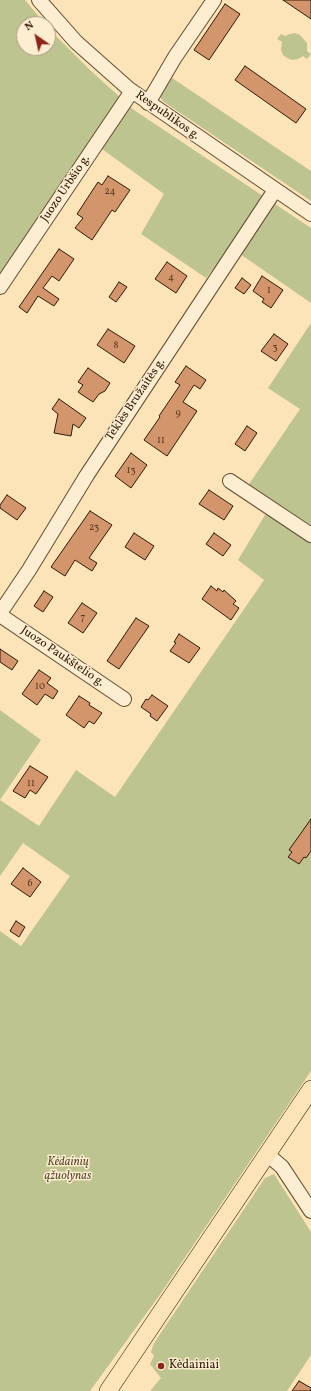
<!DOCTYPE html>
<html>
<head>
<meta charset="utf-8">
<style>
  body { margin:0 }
  #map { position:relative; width:311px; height:1391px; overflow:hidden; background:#fce4b8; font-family:Vollkorn,serif }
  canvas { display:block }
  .north { position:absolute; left:16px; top:16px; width:40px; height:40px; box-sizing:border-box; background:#fdedd1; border:1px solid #ab987f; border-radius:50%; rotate:326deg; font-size:11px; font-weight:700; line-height:16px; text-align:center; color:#311905 }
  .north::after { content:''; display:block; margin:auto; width:14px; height:18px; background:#8f2418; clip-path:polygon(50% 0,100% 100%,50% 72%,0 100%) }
</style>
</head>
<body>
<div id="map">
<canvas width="311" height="1391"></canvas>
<div class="north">N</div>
</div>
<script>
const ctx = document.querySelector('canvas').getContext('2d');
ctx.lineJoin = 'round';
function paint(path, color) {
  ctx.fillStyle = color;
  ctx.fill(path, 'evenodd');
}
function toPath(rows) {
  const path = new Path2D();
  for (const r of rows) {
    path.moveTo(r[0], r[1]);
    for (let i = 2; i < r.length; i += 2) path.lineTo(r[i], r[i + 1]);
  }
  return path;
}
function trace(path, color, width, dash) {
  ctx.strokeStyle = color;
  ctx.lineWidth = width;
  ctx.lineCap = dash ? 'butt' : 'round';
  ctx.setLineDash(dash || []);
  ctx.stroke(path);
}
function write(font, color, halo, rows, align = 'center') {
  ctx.font = font + ' Vollkorn,serif';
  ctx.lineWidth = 3;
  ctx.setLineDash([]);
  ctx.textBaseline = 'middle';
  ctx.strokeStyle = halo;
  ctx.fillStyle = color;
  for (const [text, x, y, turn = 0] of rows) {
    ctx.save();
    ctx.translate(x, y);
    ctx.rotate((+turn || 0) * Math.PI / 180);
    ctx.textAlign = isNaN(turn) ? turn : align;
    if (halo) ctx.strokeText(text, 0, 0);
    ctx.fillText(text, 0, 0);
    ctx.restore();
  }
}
const green = toPath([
  [0,0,25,0,45,24,24,24,24,48,48,48,48,28,90,70,134,110,311,228,311,303,230,247,206,278,141,234,164,194,102,149,0,287],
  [295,33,300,35,307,43,307,51,311,54,307,59,303,56,298,59,292,60,287,58,283,55,281,50,282,42,277,39,281,34,285,36,290,34],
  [169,76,311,171,311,201,164,102,160,97,160,92],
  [311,323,311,1071,159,1296,90,1391,0,1391,0,931,21,946,70,876,23,843,0,876,0,710,41,740,0,800,39,826,76,770,115,797,264,580,238,560,268,510,247,487,300,409,268,388],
  [274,1174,311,1232,311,1355,287,1391,150,1391,161,1378,150,1364,154,1356,151,1352,154,1343,265,1178]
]);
const building = toPath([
  [283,0,311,0,311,19,283,0],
  [225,4,240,14,209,60,194,50,225,4],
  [245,66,306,109,296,123,235,80,245,66],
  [108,176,130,190,115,212,112,210,92,240,75,228,83,218,77,214,98,182,102,185,108,176],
  [59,249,74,259,59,281,52,276,43,288,59,299,54,306,38,296,27,313,19,307,59,249],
  [167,262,187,276,176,293,155,279,167,262],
  [262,276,283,290,271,308,262,302,264,299,253,291,262,276],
  [242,278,251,285,244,294,235,288,242,278],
  [119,282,127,287,116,302,109,297,119,282],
  [108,329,135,346,124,363,97,345,108,329],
  [274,334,288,344,276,361,261,351,274,334],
  [186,366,206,380,200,389,194,385,183,402,197,411,167,456,144,440,160,417,159,416,180,385,175,382,186,366],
  [88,368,110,383,105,391,99,394,93,402,78,392,83,385,78,382,88,368],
  [59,399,86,418,79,428,73,424,71,436,54,433,58,414,52,409,59,399],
  [247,426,257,433,245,451,235,444,247,426],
  [131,453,147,465,131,488,115,476,131,453],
  [209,490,233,506,224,520,199,504,209,490],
  [7,495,26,508,17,520,0,508,0,505,7,495],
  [90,511,112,525,89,558,97,563,92,571,75,560,65,576,51,567,90,511],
  [134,533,154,546,145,560,125,547,134,533],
  [214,533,231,545,223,556,206,544,214,533],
  [211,586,217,591,218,588,223,592,224,590,236,601,233,604,239,608,231,620,202,599,211,586],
  [44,591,53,597,43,612,34,606,44,591],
  [82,603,97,613,83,633,68,623,82,603],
  [136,618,149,626,119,669,107,661,136,618],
  [179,634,200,648,189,663,170,651,176,643,174,642,179,634],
  [0,649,18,661,12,670,0,662,0,649],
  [39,670,51,678,47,683,58,691,53,699,45,694,37,705,22,694,39,670],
  [152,695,168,706,157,721,150,716,151,714,141,707,146,699,148,700,152,695],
  [79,696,90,703,89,705,102,713,94,724,89,721,84,728,66,715,79,696],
  [30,766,48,777,36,794,30,790,25,798,13,791,30,766],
  [311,819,311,851,306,858,304,857,299,864,288,857,292,852,289,850,311,819],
  [23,868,41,882,30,897,11,884,23,868],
  [16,921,25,927,19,937,10,931,16,921],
  [299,1381,311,1388,311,1391,292,1391,299,1381]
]);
const minor = toPath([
  [39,0,76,42,129,89,311,214],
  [148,103,175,57,214,0],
  [0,287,132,91],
  [230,481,311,535],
  [0,613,29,570,87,475,275,190],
  [0,615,124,699],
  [267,1154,282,1167,311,1211]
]);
const major = toPath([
  [108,1391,311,1089]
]);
const markers = [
  [161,1366,4,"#8f2418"]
];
const numberNames = [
  ["24",110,192],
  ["4",171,278],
  ["1",269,291],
  ["8",116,346],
  ["3",275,348],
  ["9",178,414],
  ["11",161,441],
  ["13",131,471],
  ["23",94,528],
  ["7",83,618],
  ["10",40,687],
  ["11",31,784],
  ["6",30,884]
];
const streetNames = [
  ["Respublikos g.",167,116,35],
  ["Juozo Urbšio g.",66,189,-56],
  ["Teklės Bružaitės g.",136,400,-56],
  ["Juozo Paukštelio g.",62,657,34]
];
const parkNames = [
  ["Kėdainių",68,1163],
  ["ąžuolynas",68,1177]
];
const poiNames = [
  ["Kėdainiai",169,1366]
];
paint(green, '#bdc490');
paint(building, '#d3966c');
trace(building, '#311905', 1);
trace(minor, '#644c32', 16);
trace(major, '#311905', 18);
trace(minor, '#fdedd1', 14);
trace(major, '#fce4b8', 17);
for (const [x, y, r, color] of markers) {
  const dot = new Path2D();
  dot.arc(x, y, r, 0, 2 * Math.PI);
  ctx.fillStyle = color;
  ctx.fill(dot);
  trace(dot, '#fdedd1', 1.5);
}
write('10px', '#5a381f', null, numberNames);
write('12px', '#311905', '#fdedd1', streetNames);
write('italic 12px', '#5b4c2f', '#fdedd1', parkNames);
write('12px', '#311905', '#fdedd1', poiNames, 'left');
</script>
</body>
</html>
